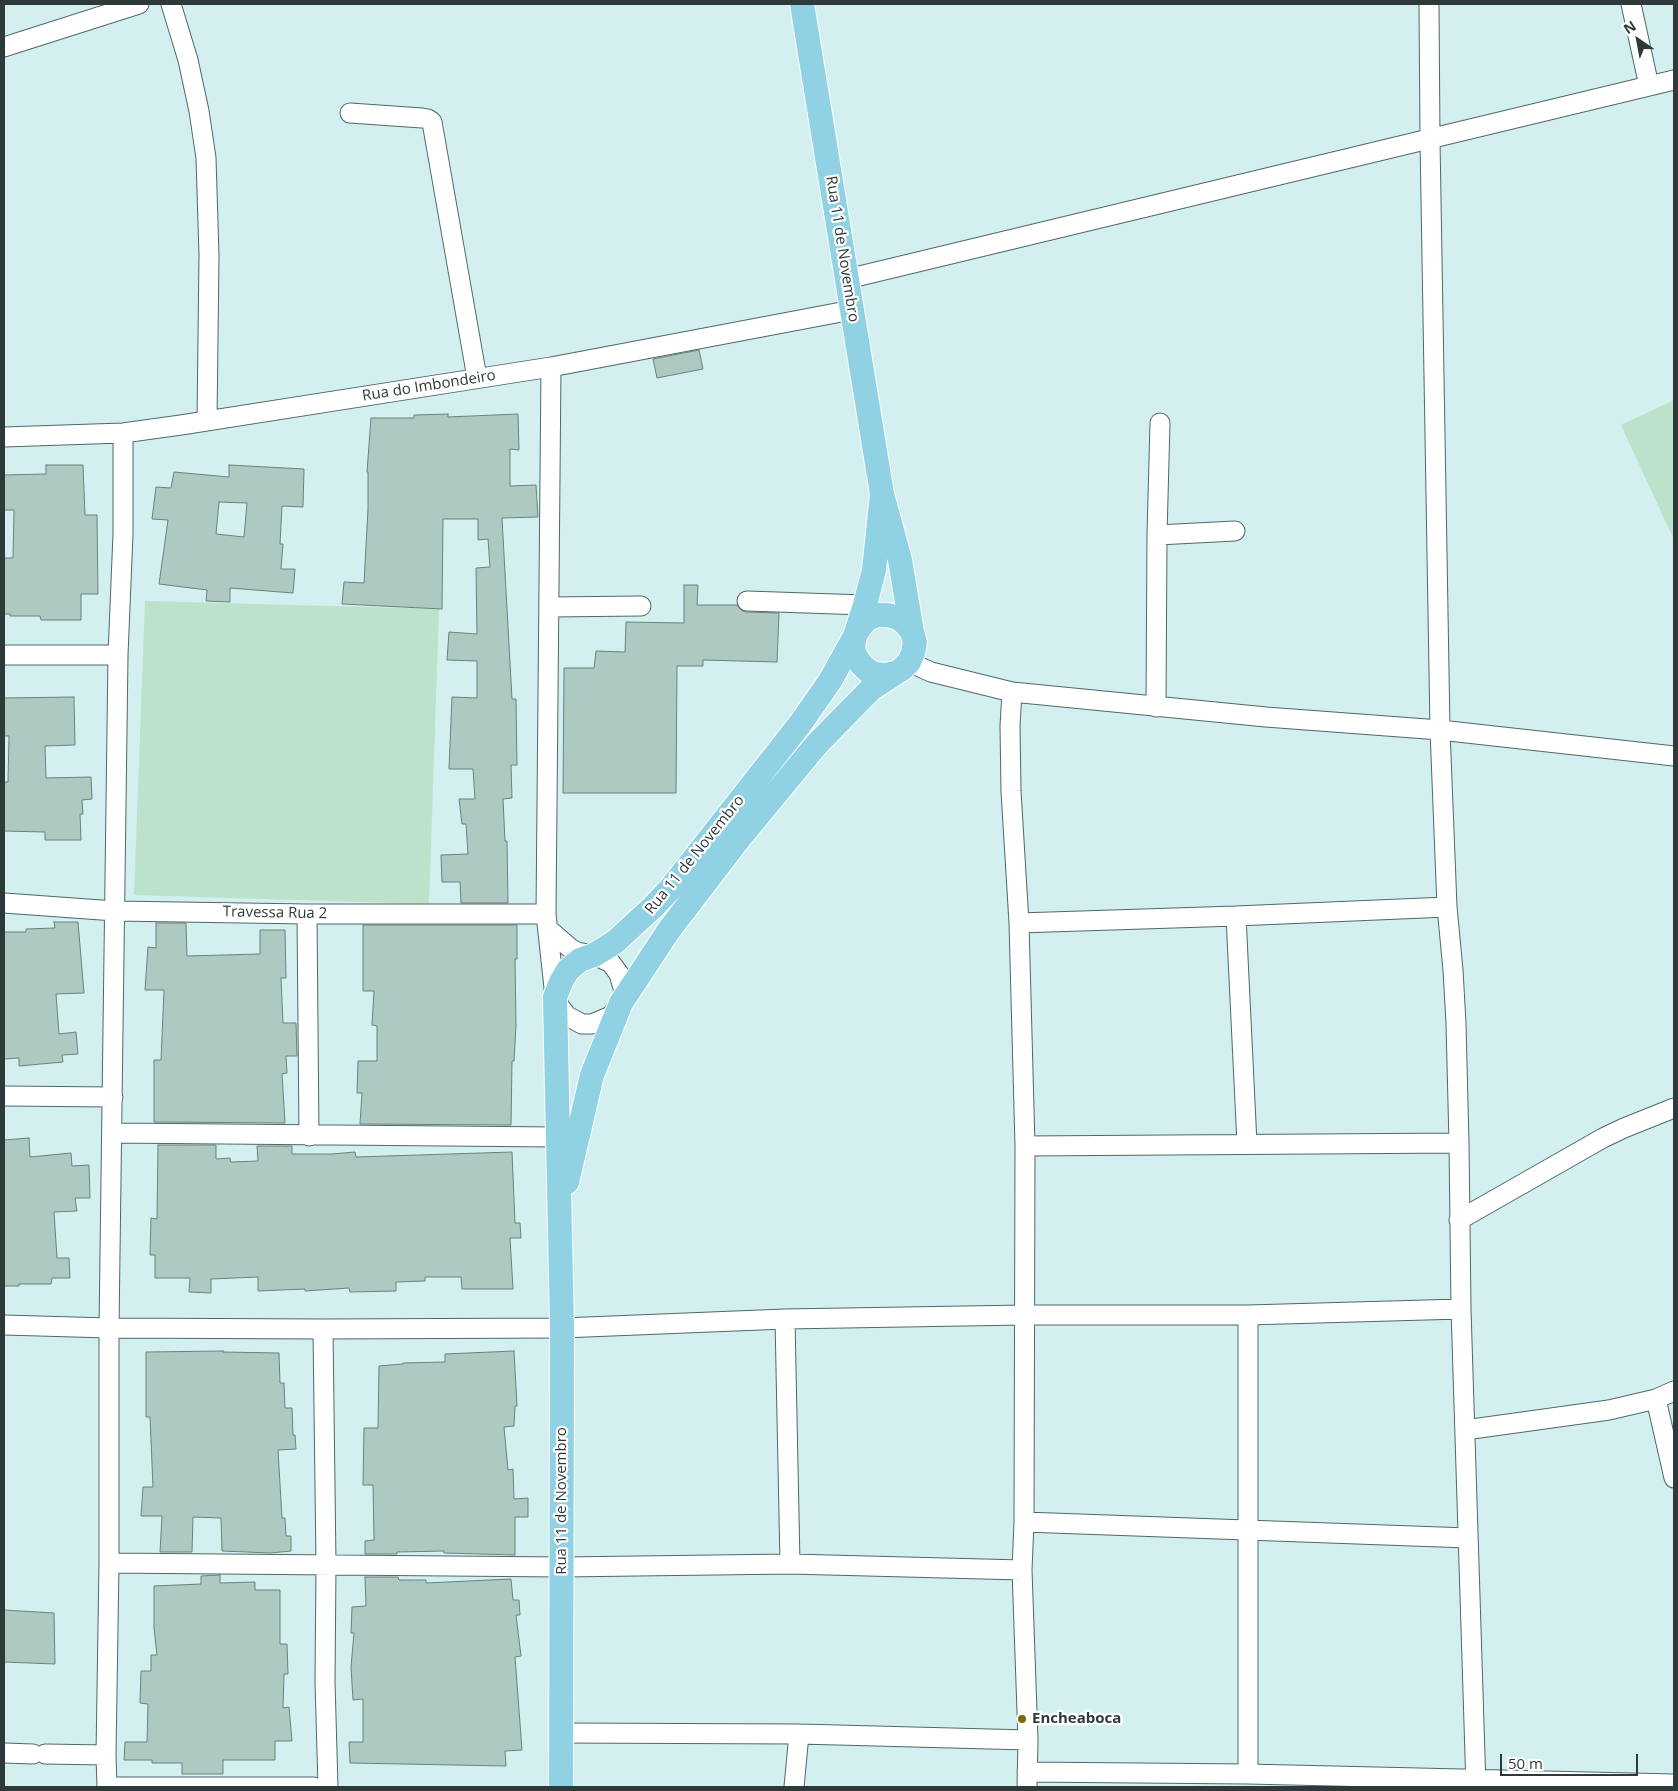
<!DOCTYPE html>
<html>
<head>
<meta charset="utf-8">
<style>
  body { margin:0 }
  #map { position:relative; width:1678px; height:1791px; overflow:hidden; background:#d3eff0; font-family:"Open Sans",sans-serif }
  canvas { display:block }
  .frame { position:absolute; inset:0; border:5px solid #2e3939; pointer-events:none }
  .north { position:absolute; left:1613px; top:15px; width:50px; height:50px; -webkit-text-stroke:4px #fff; paint-order:stroke; rotate:327deg; font-size:14px; font-weight:700; line-height:20px; text-align:center; color:#2e3939 }
  .north::after { content:''; display:block; margin:auto; width:18px; height:22px; background:#2e3939; clip-path:polygon(50% 0,100% 100%,50% 72%,0 100%) }
  .scale { position:absolute; left:1500px; top:1754px; width:138px; height:22px; box-sizing:border-box; border:2px solid #2e3939; border-top:0; padding-left:6px; font-size:15px; line-height:18px; white-space:nowrap; color:#2e3939; -webkit-text-stroke:4px #fff; paint-order:stroke }
</style>
</head>
<body>
<div id="map">
<canvas width="1678" height="1791"></canvas>
<div class="frame"></div>
<div class="north">N</div>
<div class="scale">50 m</div>
</div>
<script>
const ctx = document.querySelector('canvas').getContext('2d');
ctx.lineJoin = 'round';
function paint(path, color) {
  ctx.fillStyle = color;
  ctx.fill(path, 'evenodd');
}
function toPath(rows) {
  const path = new Path2D();
  for (const r of rows) {
    path.moveTo(r[0], r[1]);
    for (let i = 2; i < r.length; i += 2) path.lineTo(r[i], r[i + 1]);
  }
  return path;
}
function trace(path, color, width, dash) {
  ctx.strokeStyle = color;
  ctx.lineWidth = width;
  ctx.lineCap = dash ? 'butt' : 'round';
  ctx.setLineDash(dash || []);
  ctx.stroke(path);
}
function write(font, color, halo, rows, align = 'center') {
  ctx.font = font + ' "Open Sans",sans-serif';
  ctx.lineWidth = 4.5;
  ctx.setLineDash([]);
  ctx.textBaseline = 'middle';
  ctx.strokeStyle = halo;
  ctx.fillStyle = color;
  for (const [text, x, y, turn = 0] of rows) {
    ctx.save();
    ctx.translate(x, y);
    ctx.rotate((+turn || 0) * Math.PI / 180);
    ctx.textAlign = isNaN(turn) ? turn : align;
    if (halo) ctx.strokeText(text, 0, 0);
    ctx.fillText(text, 0, 0);
    ctx.restore();
  }
}
const green = toPath([
  [1674,400,1674,540,1621,425],
  [145,601,439,609,429,904,134,895]
]);
const building = toPath([
  [699,350,703,369,657,378,653,359,699,350],
  [448,414,448,417,518,414,519,450,510,449,510,486,536,485,538,517,502,518,512,699,516,699,517,765,511,765,512,798,503,799,505,841,507,841,508,903,461,903,460,882,442,882,441,855,468,854,466,824,462,824,459,799,475,799,473,769,449,769,452,697,477,698,477,661,447,660,449,632,477,634,476,568,490,567,488,539,478,540,478,519,443,519,442,609,342,604,344,582,364,583,368,509,368,472,367,472,371,418,414,418,414,415,448,414],
  [46,465,83,465,85,515,97,515,98,594,81,594,81,620,41,620,40,616,10,616,10,614,4,614,4,558,13,558,14,510,4,510,4,475,46,474,46,465],
  [229,465,304,469,303,507,282,506,280,544,283,544,281,569,295,569,293,593,230,588,230,602,206,601,207,590,159,584,168,520,152,519,156,487,171,488,174,472,229,477,229,465],
  [219,502,247,503,244,537,216,534,219,502],
  [684,585,698,585,697,605,737,605,741,610,746,612,779,613,777,662,703,660,703,666,677,666,676,793,563,793,564,668,594,668,596,651,625,652,626,622,684,623,684,585],
  [74,697,75,745,45,746,46,778,91,777,92,799,82,800,83,814,80,814,81,840,45,840,45,832,4,831,4,782,8,782,9,736,4,736,4,698,74,697],
  [54,922,78,922,84,993,56,994,59,1034,76,1032,78,1054,62,1055,63,1062,19,1066,19,1058,4,1059,4,932,26,932,26,929,55,928,54,922],
  [156,923,186,923,187,956,260,954,260,930,285,930,286,978,281,978,283,1023,296,1023,297,1056,286,1056,287,1073,282,1074,285,1123,154,1122,154,1060,161,1060,164,990,145,990,148,947,156,948,156,923],
  [363,925,517,925,517,959,515,959,516,1025,514,1061,512,1061,511,1125,360,1124,362,1093,357,1093,358,1061,377,1061,377,1026,372,1025,374,991,363,991,363,925],
  [29,1138,30,1157,71,1153,72,1166,89,1165,90,1198,75,1198,77,1211,54,1212,57,1258,69,1258,70,1278,52,1278,51,1284,19,1284,19,1286,4,1286,4,1140,29,1138],
  [158,1145,216,1145,216,1159,230,1158,231,1162,258,1161,257,1146,292,1146,292,1154,332,1154,355,1152,356,1157,512,1152,515,1223,520,1223,521,1238,510,1238,513,1289,462,1289,461,1277,425,1277,425,1281,396,1282,396,1291,350,1292,349,1288,305,1291,305,1289,258,1291,258,1277,211,1279,211,1293,189,1292,190,1278,155,1278,155,1255,150,1255,151,1218,157,1219,158,1145],
  [223,1351,223,1352,279,1353,280,1383,284,1383,285,1408,292,1408,293,1435,295,1435,296,1449,278,1450,282,1518,285,1518,286,1536,291,1536,291,1551,271,1553,222,1551,221,1518,193,1517,192,1552,160,1552,162,1516,141,1516,143,1487,153,1487,150,1417,146,1417,146,1352,223,1351],
  [514,1351,517,1406,515,1406,514,1426,504,1427,508,1470,513,1469,514,1499,528,1498,528,1517,515,1517,515,1555,444,1553,444,1551,397,1552,397,1554,365,1554,365,1541,374,1540,373,1485,363,1485,364,1428,378,1428,379,1366,403,1364,403,1363,445,1362,445,1354,514,1351],
  [220,1575,220,1583,255,1582,255,1590,280,1590,280,1644,287,1644,288,1674,284,1674,283,1708,289,1707,292,1741,275,1741,275,1760,223,1760,223,1774,182,1774,182,1763,152,1763,152,1760,124,1760,125,1742,147,1742,148,1704,140,1703,141,1671,151,1671,151,1655,157,1655,154,1628,154,1586,201,1584,201,1576,220,1575],
  [365,1577,398,1577,399,1580,426,1580,426,1583,511,1579,513,1600,519,1600,520,1615,516,1615,521,1656,515,1657,522,1750,505,1751,506,1766,350,1763,349,1742,363,1742,363,1699,353,1700,351,1667,354,1633,351,1633,352,1607,366,1606,365,1577],
  [4,1610,54,1613,55,1664,4,1662,4,1610]
]);
const minor = toPath([
  [171,4,188,60,199,111,206,158,209,255,207,421],
  [1429,4,1430,140,1440,730,1447,907,1453,970,1456,1023,1459,1143,1461,1309,1476,1787],
  [1631,4,1649,86],
  [4,47,139,4],
  [350,113,422,118,428,119,432,122,477,378],
  [847,279,1674,80],
  [4,437,123,433,181,425,551,367,852,310],
  [1157,535,1235,531],
  [747,601,865,605],
  [549,607,641,606],
  [4,655,118,655],
  [909,662,931,672,1012,692,1266,717,1440,730,1674,756],
  [1012,692,1010,726,1011,791,1019,923,1025,1146,1024,1522,1022,1570,1028,1740,1027,1787],
  [1156,707,1157,535,1160,423],
  [4,903,115,911,307,914,546,914],
  [307,914,309,1136],
  [1236,916,1247,1144],
  [1019,923,1236,916,1447,907],
  [548,929,570,948,577,952,594,955,611,963,619,974,624,991,621,1003,611,1016,592,1024,582,1024,567,1016,560,1007,555,997,546,914,551,367],
  [4,1096,113,1097],
  [113,1133,557,1137],
  [1025,1146,1459,1143],
  [1459,1220,1603,1138,1624,1128,1674,1108],
  [1248,1315,1248,1774],
  [785,1319,790,1564],
  [4,1325,109,1328,323,1329,562,1328,785,1319,1024,1315,1248,1315,1461,1309],
  [323,1329,326,1565,325,1682,328,1787],
  [1656,1399,1674,1478],
  [1465,1430,1609,1410,1656,1399,1674,1391],
  [1024,1522,1468,1538],
  [109,1563,562,1567,790,1564,1022,1570],
  [561,1733,799,1734,1028,1740],
  [4,1753,33,1754],
  [45,1754,106,1755],
  [1027,1772,1248,1774,1674,1784],
  [107,1787,106,1755,109,1563,109,1328,118,655,123,534,123,433],
  [107,1787,314,1787],
  [794,1787,799,1734]
]);
const major = toPath([
  [802,4,882,494,900,560,912,632],
  [567,1182,592,1075,621,1003,669,930,741,836,817,744,871,689,902,669,909,662,913,653,915,642,912,632,906,624,898,618,888,615,877,615,867,619,860,627,855,636,853,646,855,655,860,663,867,670,875,674,885,675,895,673],
  [561,1787,562,1328,555,997,561,982,568,970,580,960,594,955,615,942,653,907,671,888,800,724,830,681,855,636,865,605,874,570,882,494]
]);
const markers = [
  [1022,1719,5,"#7b6b03"]
];
const streetNames = [
  ["Rua 11 de Novembro",842,249,81],
  ["Rua do Imbondeiro",429,386,-9],
  ["Rua 11 de Novembro",695,855,-51],
  ["Travessa Rua 2",275,913,1],
  ["Rua 11 de Novembro",562,1501,-90]
];
const poiNames = [
  ["Encheaboca",1032,1719]
];
paint(green, '#bce2cc');
paint(building, '#aec8c2');
trace(building, '#6a827c', 1);
trace(minor, '#4f6869', 21);
trace(major, '#fff', 26);
trace(minor, '#fff', 19);
trace(major, '#91d1e4', 24);
for (const [x, y, r, color] of markers) {
  const dot = new Path2D();
  dot.arc(x, y, r, 0, 2 * Math.PI);
  ctx.fillStyle = color;
  ctx.fill(dot);
  trace(dot, '#fff', 2);
}
write('15px', '#2e3939', '#fff', streetNames);
write('bold 15px', '#2e3939', '#fff', poiNames, 'left');
</script>
</body>
</html>
